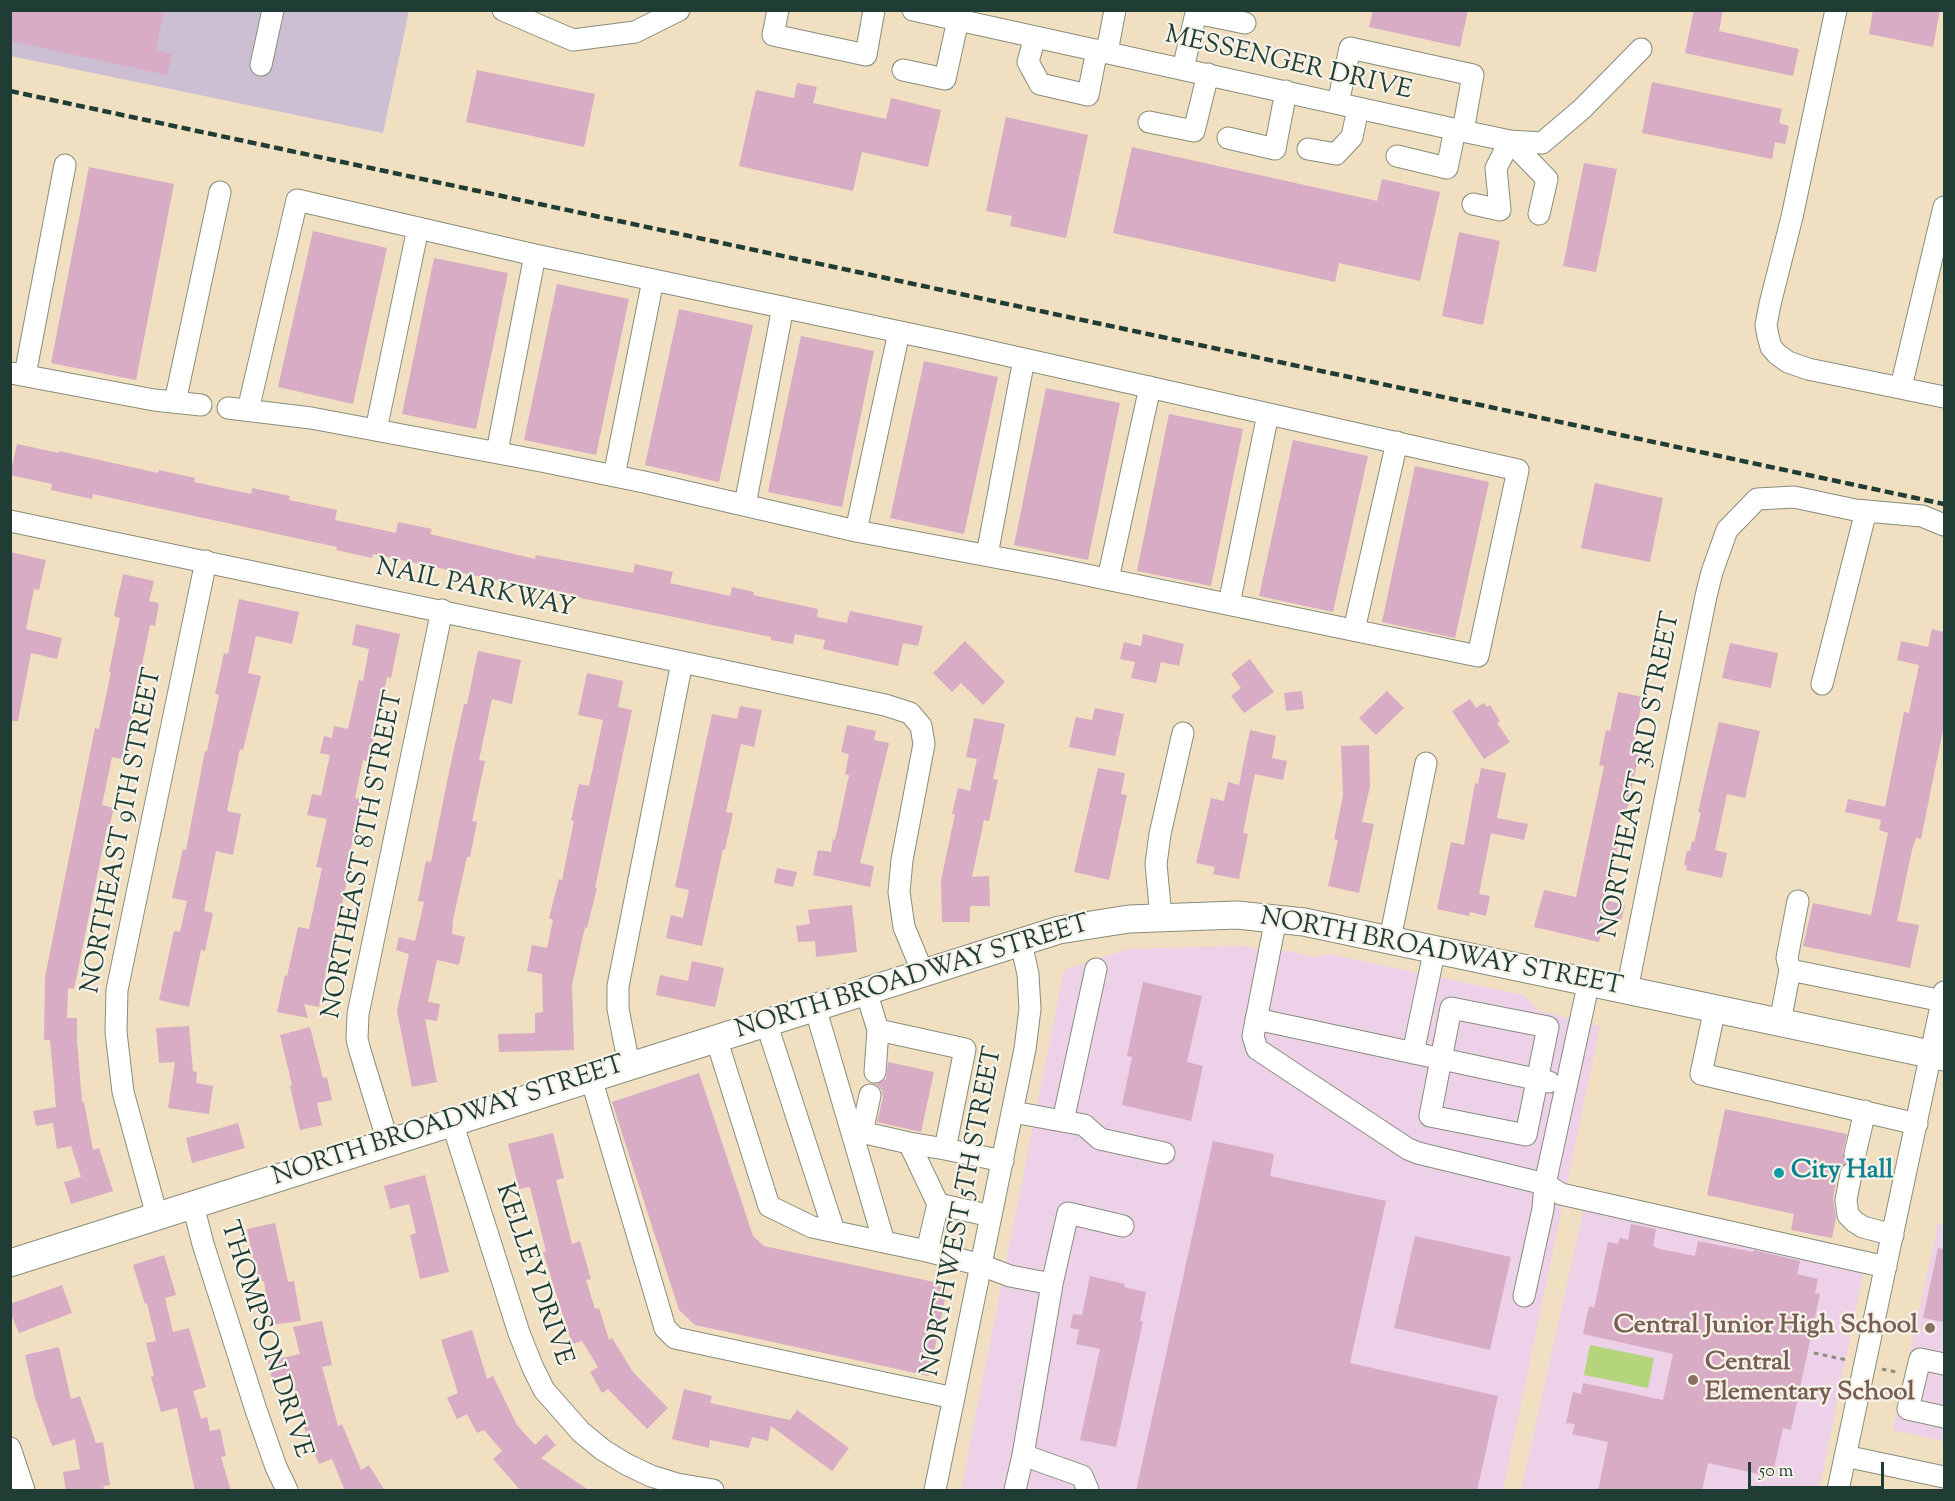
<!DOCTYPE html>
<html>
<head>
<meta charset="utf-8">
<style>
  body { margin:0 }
  #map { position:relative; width:1955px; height:1501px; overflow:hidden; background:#f0dfc0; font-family:"Sorts Mill Goudy",serif }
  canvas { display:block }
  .frame { position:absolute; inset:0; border:12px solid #1f3d34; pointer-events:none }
  .scale { position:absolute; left:1748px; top:1462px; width:136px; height:27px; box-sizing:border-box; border:3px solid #1f3d34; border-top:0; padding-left:8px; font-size:18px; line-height:21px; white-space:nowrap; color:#1f3d34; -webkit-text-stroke:4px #f7f3e8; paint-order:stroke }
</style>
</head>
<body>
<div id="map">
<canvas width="1955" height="1501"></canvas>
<div class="frame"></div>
<div class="scale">50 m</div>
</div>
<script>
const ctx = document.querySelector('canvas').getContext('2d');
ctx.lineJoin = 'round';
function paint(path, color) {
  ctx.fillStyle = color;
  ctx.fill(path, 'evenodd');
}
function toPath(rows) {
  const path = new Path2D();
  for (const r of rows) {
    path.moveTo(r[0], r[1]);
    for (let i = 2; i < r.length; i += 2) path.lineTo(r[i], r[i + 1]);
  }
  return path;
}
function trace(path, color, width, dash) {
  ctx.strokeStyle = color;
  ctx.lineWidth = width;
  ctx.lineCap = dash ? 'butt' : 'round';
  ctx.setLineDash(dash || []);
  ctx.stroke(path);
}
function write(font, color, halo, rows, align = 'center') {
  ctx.font = font + ' "Sorts Mill Goudy",serif';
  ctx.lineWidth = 4.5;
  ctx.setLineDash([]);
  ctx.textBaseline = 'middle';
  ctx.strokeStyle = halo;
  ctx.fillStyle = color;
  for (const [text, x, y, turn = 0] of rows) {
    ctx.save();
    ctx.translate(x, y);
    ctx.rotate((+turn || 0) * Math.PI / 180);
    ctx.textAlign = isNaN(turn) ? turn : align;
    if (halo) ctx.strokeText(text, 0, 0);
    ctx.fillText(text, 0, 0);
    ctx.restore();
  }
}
const built = toPath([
  [1236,946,1287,951,1315,957,1329,954,1524,995,1539,1011,1600,1026,1503,1490,961,1490,1064,970,1128,949],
  [1585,1203,1864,1269,1819,1490,1521,1490],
  [1938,1224,1944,1225,1944,1441,1893,1430]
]);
const industrial = toPath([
  [11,11,409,11,383,133,11,56]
]);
const green = toPath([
  [1590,1345,1654,1358,1648,1388,1584,1375]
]);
const building = toPath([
  [10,10,164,10,156,50,172,54,167,75,10,41],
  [1373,10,1468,10,1460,47,1369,27],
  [1694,10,1723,10,1719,31,1799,49,1793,76,1685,53],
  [1873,10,1940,10,1933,47,1869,34],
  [477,70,595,94,584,147,466,122],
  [1652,82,1782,109,1779,123,1789,126,1785,144,1775,142,1772,159,1642,133],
  [797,83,817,87,813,103,886,119,891,98,941,110,928,167,862,152,853,191,739,166,756,90,794,98],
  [1006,117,1088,135,1066,238,1010,226,1012,216,986,211],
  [1132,147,1377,201,1382,179,1440,192,1420,281,1339,263,1335,282,1113,233],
  [1584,163,1617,169,1596,272,1563,266],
  [89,167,174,184,136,380,51,363],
  [313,231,387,248,353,404,278,387],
  [1459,232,1500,241,1483,325,1442,316],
  [434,258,508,273,476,429,402,414],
  [557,284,629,299,596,455,524,440],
  [679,309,753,325,719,482,645,465],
  [801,336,874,351,842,507,768,492],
  [924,361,998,377,964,534,890,518],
  [1046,388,1120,403,1088,560,1014,545],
  [1169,414,1243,429,1211,586,1137,571],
  [1293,440,1368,456,1333,612,1259,596],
  [17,444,59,453,59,451,158,473,159,470,195,478,194,482,251,494,252,488,290,496,289,500,337,510,335,520,396,533,398,522,432,529,430,534,535,559,536,555,633,573,635,564,673,572,670,583,730,596,732,587,754,592,753,595,818,609,817,617,847,623,850,611,923,626,918,646,903,643,898,666,823,649,825,640,795,634,793,644,771,640,771,637,576,597,576,595,519,583,519,585,373,554,372,558,336,550,337,547,93,494,92,499,51,490,52,484,10,475],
  [1415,466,1489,482,1455,638,1382,622],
  [1595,483,1663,498,1650,562,1581,548],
  [10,552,46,560,39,590,34,589,26,629,62,638,57,659,31,653,18,721,10,721],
  [123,574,154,581,149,601,159,603,155,626,150,625,128,735,130,736,125,760,112,757,102,805,114,808,109,828,107,827,74,989,68,988,67,1018,77,1018,77,1040,82,1102,84,1102,93,1150,99,1148,113,1191,71,1204,64,1182,81,1177,71,1146,57,1149,53,1123,36,1126,33,1111,56,1107,50,1040,44,1040,45,977,95,728,99,729,111,672,109,672,120,618,114,616],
  [239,599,299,612,292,644,256,636,248,673,261,676,243,750,240,749,227,811,241,814,233,855,216,851,204,911,213,913,205,951,201,950,189,1007,159,1000,174,931,180,932,187,901,172,898,183,849,186,850,205,751,207,751,219,695,215,694,224,653,228,654],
  [356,624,400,634,391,678,387,677,369,762,363,760,355,798,362,799,344,880,347,881,337,928,335,928,319,1007,304,1004,308,1018,277,1012,285,975,287,976,298,927,309,929,322,868,316,867,327,819,307,815,312,794,321,796,330,755,320,753,324,736,332,738,334,726,348,729,359,680,363,681,369,649,352,645],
  [1932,629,1944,632,1944,725,1921,839,1916,838,1912,850,1897,921,1919,925,1910,968,1803,946,1813,903,1871,915,1888,833,1879,830,1881,820,1845,812,1848,799,1885,807,1904,712,1909,713,1919,665,1897,660,1901,641,1928,647],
  [1143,634,1184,644,1179,666,1161,662,1156,683,1131,678,1135,662,1120,659,1124,642,1141,646],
  [965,641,1005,682,983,705,961,683,952,692,933,673],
  [1730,643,1778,653,1771,688,1722,678],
  [478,651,521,660,512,704,492,699,479,760,485,761,472,821,477,822,470,857,467,857,453,920,452,934,465,937,459,965,437,960,428,1002,440,1004,437,1021,425,1019,437,1082,412,1087,397,1011,409,954,396,950,399,937,415,941,424,902,418,901,426,861,431,862,450,767,464,704,467,704],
  [1250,659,1274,692,1244,713,1231,696,1241,688,1231,674],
  [587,673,623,681,618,707,632,710,595,888,597,888,587,928,585,927,572,985,574,1050,499,1052,498,1034,535,1033,535,1013,543,1012,542,974,527,971,532,945,547,948,553,920,549,918,559,879,562,880,574,821,571,820,579,784,589,786,603,720,578,715],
  [1302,691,1304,709,1286,711,1284,693],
  [1387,691,1404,708,1376,735,1359,718],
  [1618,692,1643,697,1632,752,1639,754,1626,815,1621,814,1615,845,1618,846,1608,901,1625,905,1621,921,1605,917,1599,942,1534,927,1544,890,1576,897,1604,766,1599,765,1606,730,1610,731],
  [1470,699,1476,708,1484,703,1487,707,1490,705,1500,721,1497,723,1510,742,1484,759,1452,711],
  [740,706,762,710,754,747,741,744,726,812,733,813,725,850,723,849,702,946,666,938,671,915,683,918,689,890,675,887,712,714,737,719],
  [1095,708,1124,714,1115,756,1069,747,1076,717,1092,720],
  [974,718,1005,724,993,779,998,780,989,821,984,820,972,877,989,876,990,906,970,906,970,922,942,922,941,880,955,814,952,814,958,788,970,791,977,759,966,757],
  [1719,722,1760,731,1745,798,1727,794,1715,850,1727,853,1722,878,1686,870,1687,866,1684,865,1687,851,1690,851,1692,841,1694,842,1701,813,1698,812],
  [847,725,876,731,874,740,889,743,860,863,874,866,870,887,813,875,818,850,831,852,833,839,835,840,849,775,845,774,849,754,841,752],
  [1250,730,1276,736,1272,758,1287,761,1283,780,1255,774,1243,833,1248,834,1239,879,1213,874,1215,867,1196,863,1211,798,1224,801,1228,782,1239,785],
  [1369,745,1370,786,1362,822,1374,824,1359,893,1328,886,1338,840,1334,839,1343,796,1341,746],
  [1098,768,1125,773,1121,794,1127,795,1109,880,1074,872],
  [1481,768,1506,773,1497,818,1528,824,1524,840,1491,833,1479,894,1490,896,1486,916,1470,912,1469,916,1437,909,1451,842,1464,845,1475,783,1478,784],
  [777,868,797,872,793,887,774,883],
  [852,905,857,952,816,957,815,941,798,942,796,926,810,924,808,910],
  [692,961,724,968,715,1007,656,995,660,975,688,981],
  [1143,982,1202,996,1187,1062,1203,1066,1191,1121,1122,1105,1132,1057,1127,1056],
  [189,1026,193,1071,197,1072,196,1083,213,1086,209,1114,168,1108,175,1062,159,1063,156,1028],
  [310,1027,323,1078,327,1077,332,1100,317,1103,322,1125,300,1130,290,1086,292,1085,280,1035],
  [888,1062,934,1072,921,1132,877,1122,883,1097,882,1090,876,1084,886,1079],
  [699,1073,753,1236,764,1246,948,1285,929,1376,695,1325,679,1310,612,1102],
  [1725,1109,1847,1134,1843,1152,1846,1163,1838,1172,1833,1198,1836,1218,1832,1238,1791,1230,1794,1214,1707,1195],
  [238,1123,245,1148,192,1163,186,1138],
  [553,1133,564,1178,556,1180,572,1244,580,1241,591,1279,586,1280,595,1309,599,1308,609,1340,612,1338,633,1372,668,1408,647,1429,608,1389,602,1393,590,1372,598,1367,582,1341,572,1344,543,1252,546,1251,530,1187,519,1189,508,1144],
  [1213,1141,1274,1154,1270,1176,1386,1201,1350,1363,1498,1396,1477,1491,1136,1491],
  [425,1175,449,1272,420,1279,410,1235,416,1233,409,1204,390,1209,384,1186],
  [275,1223,288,1282,294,1281,301,1321,270,1325,264,1281,258,1282,247,1229],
  [1631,1224,1656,1229,1653,1246,1660,1249,1695,1256,1698,1241,1753,1252,1754,1250,1800,1261,1797,1274,1818,1279,1815,1293,1820,1294,1791,1430,1783,1428,1772,1477,1708,1463,1702,1491,1598,1491,1608,1442,1572,1434,1575,1424,1566,1423,1573,1392,1581,1394,1583,1383,1663,1400,1673,1354,1583,1334,1589,1306,1594,1308,1608,1242,1618,1244,1620,1238,1628,1240],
  [1415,1236,1511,1257,1490,1350,1394,1328],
  [1938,1248,1944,1249,1944,1322,1923,1318],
  [164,1255,176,1295,165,1298,173,1332,189,1328,206,1387,193,1391,201,1419,207,1417,210,1431,220,1429,226,1456,221,1457,231,1491,195,1491,177,1408,161,1412,151,1377,154,1376,146,1343,156,1341,147,1303,145,1304,133,1265],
  [1090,1276,1125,1284,1124,1287,1146,1292,1140,1321,1143,1321,1116,1447,1080,1440,1100,1349,1076,1344,1079,1330,1070,1328,1073,1314,1082,1315],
  [62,1285,72,1313,19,1333,10,1312,10,1304],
  [322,1321,332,1365,322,1367,338,1426,342,1424,361,1470,369,1465,385,1491,345,1491,332,1459,319,1464,303,1425,291,1375,272,1379,268,1361,300,1354,293,1327],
  [472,1330,487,1379,493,1376,517,1425,535,1445,546,1434,556,1445,541,1458,590,1491,521,1491,493,1459,502,1451,484,1430,477,1433,467,1414,457,1419,447,1398,458,1393,441,1340],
  [59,1347,71,1399,80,1396,96,1443,103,1442,110,1485,103,1486,105,1491,66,1491,63,1472,80,1469,75,1439,52,1446,35,1398,25,1355],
  [684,1389,712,1396,710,1403,790,1420,797,1410,849,1448,832,1471,771,1426,768,1441,752,1437,749,1448,710,1440,709,1448,672,1439]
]);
const path = toPath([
  [1814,1353,1847,1360],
  [1882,1369,1896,1372]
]);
const minor = toPath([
  [503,10,573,40,635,32,679,10],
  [778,10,773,35,866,55,874,10],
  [913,10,1467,132,1510,141,1542,143,1582,109,1641,49],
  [1836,10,1792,217,1770,304,1766,325,1768,336,1771,347,1777,354,1788,362,1808,369,1944,397],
  [1035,37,1028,62,1040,84,1088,95,1097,50],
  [1107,52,1115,10],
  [261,65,273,10],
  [1183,69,1196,13,1245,23],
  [903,70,945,79,958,20],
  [1338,103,1350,48,1473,75,1463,131],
  [1149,122,1194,131,1208,74],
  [1228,138,1275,149,1286,91],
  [1510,141,1547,179,1539,214],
  [1308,149,1336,154,1352,137,1358,108],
  [1397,156,1447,168,1455,130],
  [1473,204,1500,210,1496,168,1510,141],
  [11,373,154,400,201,405],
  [25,375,65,165],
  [1901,387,1944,207],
  [175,402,220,192],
  [228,408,311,418,541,461,644,482,856,531,1053,568,1478,656,1518,470,957,344,535,255,297,200,248,410],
  [376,430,418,228],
  [497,452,535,255],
  [614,476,653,280],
  [745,505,783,307],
  [10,521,682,662,885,705,910,713,921,726,924,744,902,860,899,892,904,927,923,973],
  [856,531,899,332],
  [987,555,1024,359],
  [1108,579,1150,387],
  [1229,604,1268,414],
  [1354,630,1397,442],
  [1822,684,1866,511],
  [1161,917,1156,864,1160,834,1183,733],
  [1276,918,1253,1036,1257,1049,1408,1149,1418,1153,1545,1184,1589,981],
  [1390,939,1426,763],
  [1790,970,1787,958,1798,901],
  [1627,990,1706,596,1712,572,1727,530,1757,499,1794,497,1855,510,1922,516,1944,525],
  [866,991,878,1030,875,1072],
  [815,1007,884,1242],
  [1451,1008,1548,1027,1526,1135,1430,1116,1451,1008],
  [1715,1008,1701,1074,1917,1124],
  [1256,1019,1549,1082],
  [766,1022,834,1231],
  [1780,1022,1790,970,1943,1001],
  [878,1030,965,1049,945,1149,1003,1161],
  [716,1038,769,1206,812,1227,927,1251,981,1265,1010,1276,1052,1284,1023,1455,1082,1476,1088,1490],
  [1413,1053,1435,948],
  [629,1065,618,1009,618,986,682,662],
  [591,1078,665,1328,675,1338,954,1398],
  [1013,1112,1084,1125,1100,1139,1164,1153],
  [1063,1121,1096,969],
  [452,1122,519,1333,533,1368,544,1390,581,1432,603,1450,626,1464,651,1476,677,1484,713,1490],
  [852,1130,909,1143],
  [862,1133,870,1095],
  [388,1142,360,1051,357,1039,358,1014,442,610],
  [1855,1154,1865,1111],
  [1851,1174,1846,1200,1848,1215,1855,1222,1863,1227,1893,1235],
  [938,1204,909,1143,945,1149],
  [193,1205,203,1244,256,1410,276,1467,287,1490],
  [157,1216,123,1092,116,1032,117,990,206,561],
  [927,1251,938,1204,991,1216],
  [1052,1284,1068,1213,1123,1226],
  [1524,1296,1543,1209,1545,1184,1561,1194,1886,1267],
  [1944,1364,1920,1359,1908,1409,1944,1417],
  [10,1448,24,1490],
  [1845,1456,1944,1477],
  [935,1490,1025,1049,1030,1009,1028,974,1021,943],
  [1015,1490,1023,1455],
  [1838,1490,1944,992]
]);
const major = toPath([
  [10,1263,1059,930,1129,919,1237,915,1304,922,1944,1057]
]);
const rail = toPath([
  [10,91,1944,504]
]);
const markers = [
  [1779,1173,6,"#0f9aa8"],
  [1930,1328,6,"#8d6e63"],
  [1693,1380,6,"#8d6e63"]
];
const streetNames = [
  ["MESSENGER DRIVE",1288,65,13],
  ["NAIL PARKWAY",475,590,12],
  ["NORTHEAST 3RD STREET",1642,775,-79],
  ["NORTHEAST 9TH STREET",124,831,-79],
  ["NORTHEAST 8TH STREET",365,855,-79],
  ["NORTH BROADWAY STREET",1441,954,11],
  ["NORTH BROADWAY STREET",913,979,-17],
  ["NORTH BROADWAY STREET",449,1123,-18],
  ["NORTHWEST 5TH STREET",964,1212,-79],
  ["KELLEY DRIVE",532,1275,71],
  ["THOMPSON DRIVE",264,1340,72]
];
const cultureNames = [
  ["City Hall",1791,1173]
];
const educationNames = [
  ["Central Junior High School",1918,1328],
  ["Central",1705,1365,"left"],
  ["Elementary School",1705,1395,"left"]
];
paint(built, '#edd1e9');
paint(industrial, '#ccbfd4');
paint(green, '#b5d57c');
paint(building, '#d8acc5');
trace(minor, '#888e7a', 23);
trace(major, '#888e7a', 29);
trace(path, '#888e7a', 3, [4.5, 4.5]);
trace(minor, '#fff', 21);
trace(major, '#fff', 27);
trace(rail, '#1f3d34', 4.5, [9, 4.5]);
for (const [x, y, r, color] of markers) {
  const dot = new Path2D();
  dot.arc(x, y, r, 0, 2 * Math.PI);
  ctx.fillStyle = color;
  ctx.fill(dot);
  trace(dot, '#f7f3e8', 2);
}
write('26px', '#1f3d34', '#f7f3e8', streetNames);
write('bold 26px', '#0d838f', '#f7f3e8', cultureNames, 'left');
write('bold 26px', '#785e54', '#f7f3e8', educationNames, 'right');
</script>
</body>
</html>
